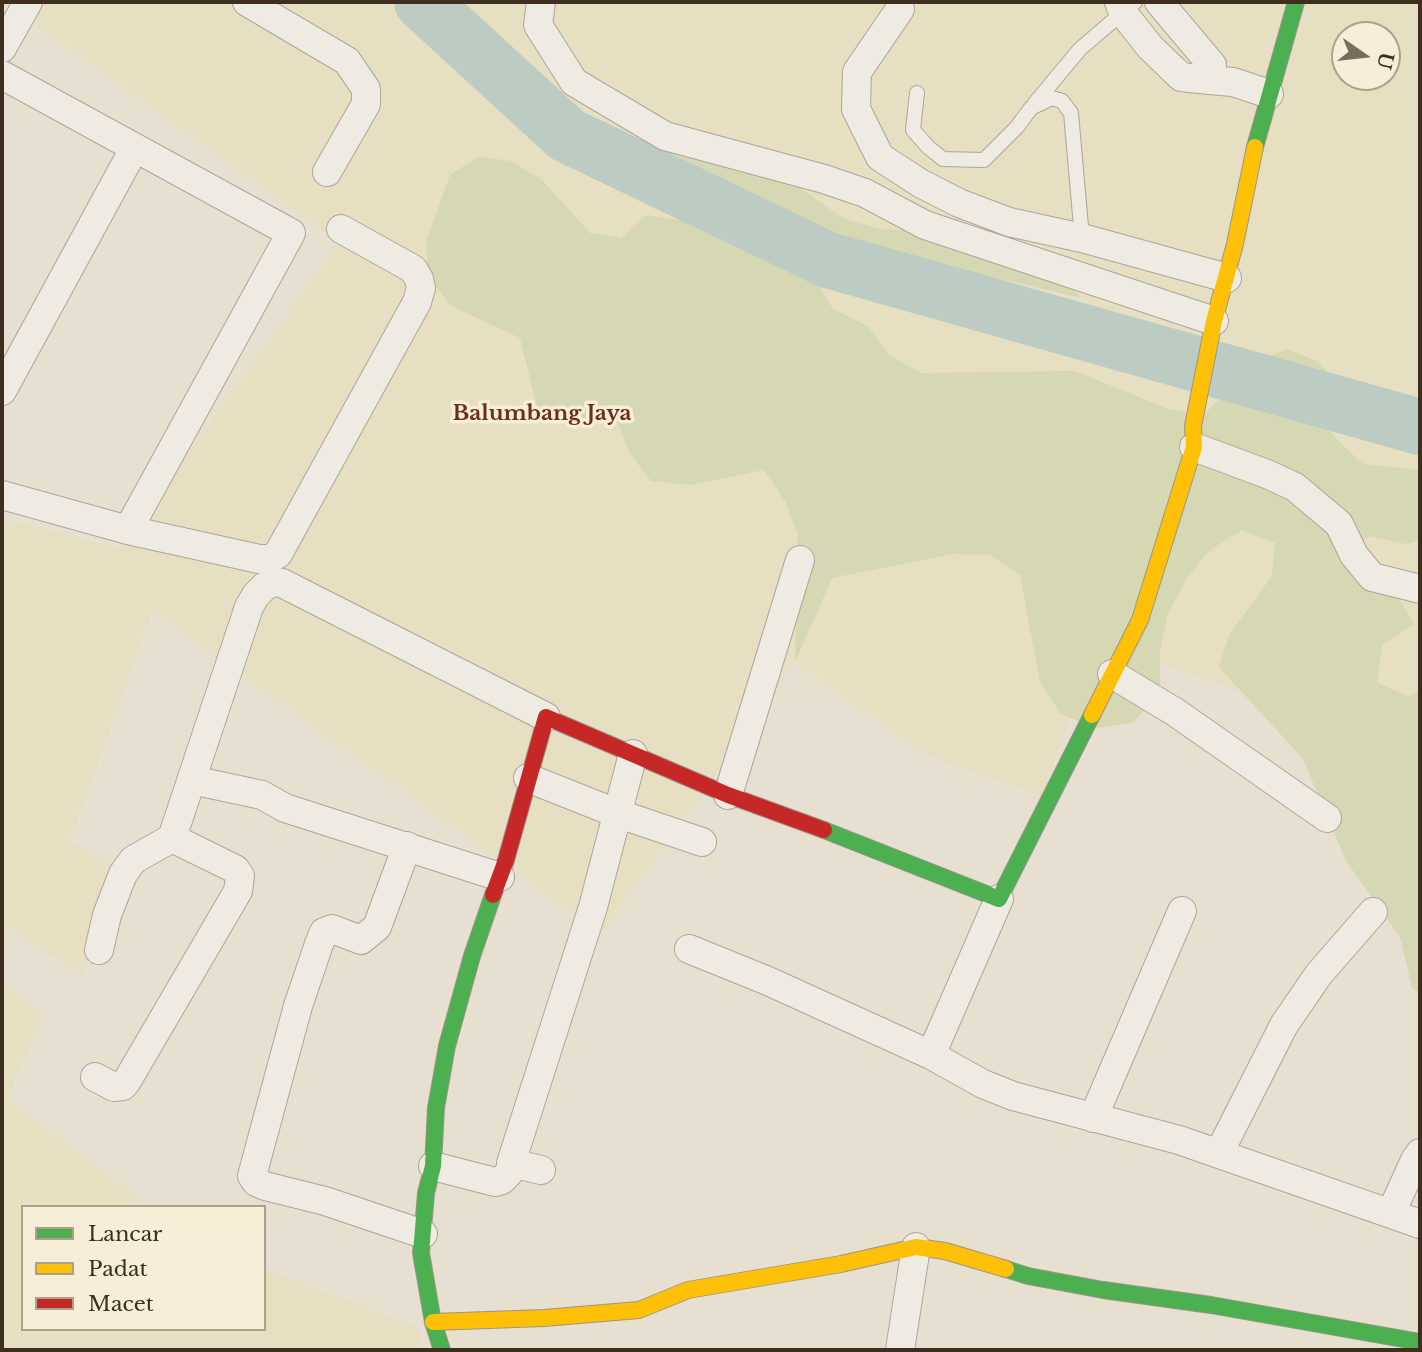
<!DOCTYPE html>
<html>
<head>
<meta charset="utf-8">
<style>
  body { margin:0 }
  #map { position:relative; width:1422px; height:1352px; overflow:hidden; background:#e7e0d1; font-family:"Libre Baskerville",serif }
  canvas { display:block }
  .frame { position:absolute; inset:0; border:4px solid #3d2e20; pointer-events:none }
  .legend { position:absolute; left:21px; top:1205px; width:245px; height:126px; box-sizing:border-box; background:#f7eed8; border:2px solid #ada18e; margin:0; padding:9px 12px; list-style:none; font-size:21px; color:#3d2e20 }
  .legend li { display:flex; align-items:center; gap:14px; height:35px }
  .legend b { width:35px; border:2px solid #ada18e }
  .north { position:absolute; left:1331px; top:21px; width:70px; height:70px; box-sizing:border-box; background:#f7eed8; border:2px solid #ada18e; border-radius:50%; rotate:104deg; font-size:19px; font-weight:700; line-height:28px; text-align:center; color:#3d2e20 }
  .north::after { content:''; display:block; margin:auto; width:24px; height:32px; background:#786c5e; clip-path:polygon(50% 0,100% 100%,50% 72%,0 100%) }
</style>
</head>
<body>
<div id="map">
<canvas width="1422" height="1352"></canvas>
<div class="frame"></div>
<ul class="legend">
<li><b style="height:9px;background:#4caf50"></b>Lancar</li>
<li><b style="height:9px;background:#ffc107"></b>Padat</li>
<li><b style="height:9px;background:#c62828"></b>Macet</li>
</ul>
<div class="north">U</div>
</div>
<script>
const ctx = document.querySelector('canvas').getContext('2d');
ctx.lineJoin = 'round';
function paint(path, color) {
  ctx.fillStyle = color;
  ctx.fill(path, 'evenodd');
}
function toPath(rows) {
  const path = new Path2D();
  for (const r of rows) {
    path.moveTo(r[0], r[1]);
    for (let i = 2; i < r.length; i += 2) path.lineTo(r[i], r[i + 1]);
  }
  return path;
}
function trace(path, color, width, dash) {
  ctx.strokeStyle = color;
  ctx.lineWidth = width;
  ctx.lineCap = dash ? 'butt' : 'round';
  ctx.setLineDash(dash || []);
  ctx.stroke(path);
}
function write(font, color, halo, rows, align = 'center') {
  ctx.font = font + ' "Libre Baskerville",serif';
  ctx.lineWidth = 7;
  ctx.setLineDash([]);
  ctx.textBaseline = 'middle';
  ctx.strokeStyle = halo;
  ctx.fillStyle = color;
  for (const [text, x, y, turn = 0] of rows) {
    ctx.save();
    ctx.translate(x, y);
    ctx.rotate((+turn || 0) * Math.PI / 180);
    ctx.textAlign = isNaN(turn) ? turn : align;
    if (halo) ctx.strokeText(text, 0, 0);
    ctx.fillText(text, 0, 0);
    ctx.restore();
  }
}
const farmland = toPath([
  [3,2,1420,2,1420,756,1097,641,1042,796,923,754,795,663,602,934,152,612,70,840,118,871,83,976,2,924,2,518,120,549,338,242],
  [1345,35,1387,35,1387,77,1345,77],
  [2,983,45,1013,7,1098,151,1207,23,1207,23,1329,264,1329,264,1269,418,1327,420,1350,2,1350]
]);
const green = toPath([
  [687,143,755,157,846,220,882,229,954,234,1057,269,1081,298,900,255,864,251,828,260,814,278,833,309,867,326,889,355,921,373,1075,371,1171,410,1205,414,1252,364,1286,349,1317,361,1341,385,1315,412,1336,439,1363,464,1420,470,1420,540,1405,544,1370,536,1338,557,1362,582,1394,590,1414,624,1382,645,1377,683,1410,697,1420,689,1420,993,1412,988,1400,937,1346,861,1303,759,1219,667,1229,635,1272,576,1275,543,1241,530,1209,551,1185,581,1167,616,1160,653,1160,695,1132,723,1095,728,1061,714,1040,682,1020,575,990,555,953,554,832,578,795,662,798,535,785,501,764,470,691,485,651,481,629,452,616,418,578,421,537,407,520,338,450,305,427,274,427,239,450,175,478,157,511,161,542,180,590,233,622,238,646,215,679,220,705,199,669,186,654,154]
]);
const river = toPath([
  [422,2,567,135,828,260,1420,427]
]);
const lane = toPath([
  [917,93,913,130,928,147,943,159,984,160,1017,127,1031,108,1052,98,1062,101,1071,113,1082,238],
  [1035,103,1080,49,1135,2]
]);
const street = toPath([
  [247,2,347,61,366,89,366,104,327,172],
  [541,2,538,25,574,82,665,136,824,179,865,193,925,225,1214,321],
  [1119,2,1123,13,1150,47,1181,77,1209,80],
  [1159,2,1212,65,1209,80,1233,82,1269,94],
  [900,9,857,72,856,109,880,157,920,183,959,203,1009,222,1082,238,1227,278],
  [2,48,28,2],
  [2,75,291,233,128,530],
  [2,391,134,149],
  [1194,447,1267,474,1295,487,1339,524,1354,555,1372,577,1420,589],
  [2,495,128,530,259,559,270,559,278,554,417,302,421,288,419,279,413,269,341,229],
  [1112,674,1175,712,1327,818],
  [528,778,616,813,702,842],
  [192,780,262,795,285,808,500,877],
  [728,795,800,560],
  [407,846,377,927,361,940,332,929,324,932,319,944,298,1006,252,1176,256,1182,265,1186,325,1201,423,1234],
  [689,949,768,981,931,1055,983,1084,1013,1096,1179,1140,1420,1224],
  [99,950,107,915,123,874,133,860,172,838],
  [931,1055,999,899],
  [95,1077,114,1087,123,1086,127,1081,238,891,240,876,235,869,172,838,249,607,256,595,265,586,274,582,282,583,546,717],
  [1093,1118,1182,911],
  [1219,1153,1284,1025,1319,974,1373,912],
  [433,1166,495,1182,502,1180,517,1164],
  [541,1170,511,1163,593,907,633,754],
  [1391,1213,1415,1160,1420,1153],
  [900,1350,916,1247]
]);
const fast = toPath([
  [1255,147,1296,2],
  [824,830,999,899,1092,715],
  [1006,1269,1028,1276,1103,1290,1211,1305,1420,1342],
  [442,1350,433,1322,421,1253,426,1193,433,1166,436,1108,447,1046,472,956,493,895]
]);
const slow = toPath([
  [1092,715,1140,620,1194,447,1193,426,1214,321,1235,244,1255,147],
  [433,1322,544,1318,639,1310,688,1290,841,1264,916,1247,945,1251,1006,1269]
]);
const jam = toPath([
  [493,895,506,860,546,717,728,795,824,830]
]);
const neighbourhoodNames = [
  ["Balumbang Jaya",542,414]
];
paint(farmland, '#e6dfc2');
paint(green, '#d6d7b3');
trace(river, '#bcccc2', 56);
trace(lane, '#ada599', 16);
trace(street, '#ada599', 30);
trace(fast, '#9c958a', 18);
trace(slow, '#9c958a', 18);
trace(jam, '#9c958a', 18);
trace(lane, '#efebe3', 14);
trace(street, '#efebe3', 28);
trace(fast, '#4caf50', 16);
trace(slow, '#ffc107', 16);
trace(jam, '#c62828', 16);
write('bold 21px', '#6b2e1e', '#f7eed8', neighbourhoodNames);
</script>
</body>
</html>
